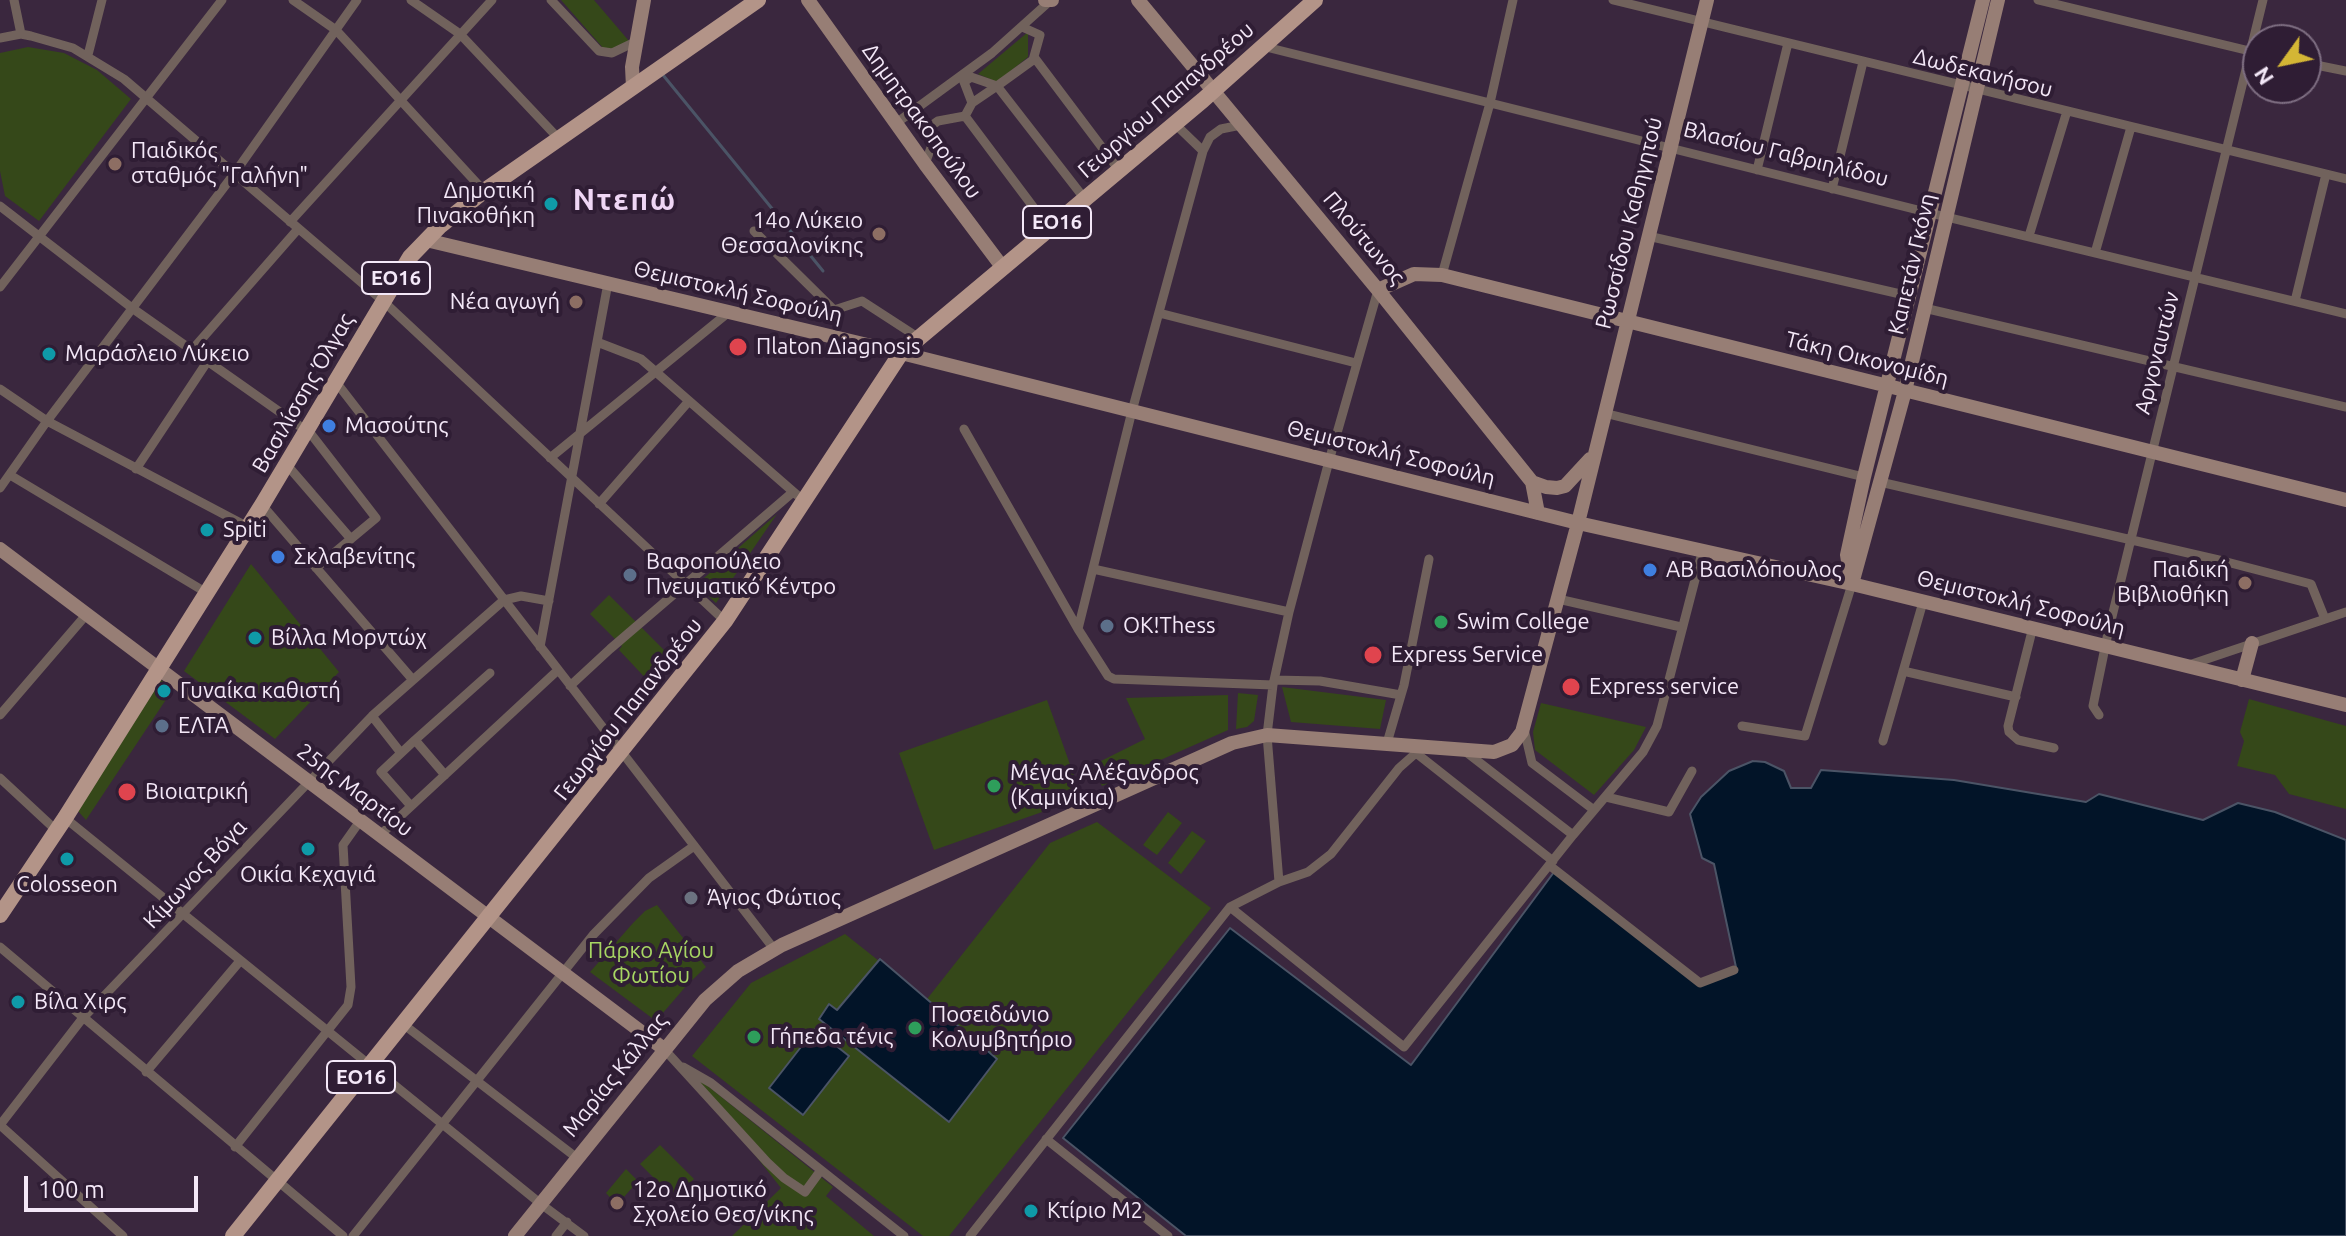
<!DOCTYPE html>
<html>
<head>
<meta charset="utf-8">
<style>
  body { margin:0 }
  #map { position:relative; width:2346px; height:1236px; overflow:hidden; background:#3a273e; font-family:Ubuntu,sans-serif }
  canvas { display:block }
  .north { position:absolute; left:2242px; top:24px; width:80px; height:80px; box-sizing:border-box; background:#2f1d34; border:2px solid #7e6e82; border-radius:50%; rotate:237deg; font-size:22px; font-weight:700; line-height:32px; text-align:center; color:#f4e8f8 }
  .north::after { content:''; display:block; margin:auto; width:28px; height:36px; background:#d4b635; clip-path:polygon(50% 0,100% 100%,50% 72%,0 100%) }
  .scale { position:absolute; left:24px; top:1176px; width:174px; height:36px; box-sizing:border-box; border:4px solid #f4e8f8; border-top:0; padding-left:10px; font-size:24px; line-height:28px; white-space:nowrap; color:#f4e8f8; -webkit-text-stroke:6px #2f1d34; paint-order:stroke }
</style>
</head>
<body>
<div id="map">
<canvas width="2346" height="1236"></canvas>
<div class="north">N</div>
<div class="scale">100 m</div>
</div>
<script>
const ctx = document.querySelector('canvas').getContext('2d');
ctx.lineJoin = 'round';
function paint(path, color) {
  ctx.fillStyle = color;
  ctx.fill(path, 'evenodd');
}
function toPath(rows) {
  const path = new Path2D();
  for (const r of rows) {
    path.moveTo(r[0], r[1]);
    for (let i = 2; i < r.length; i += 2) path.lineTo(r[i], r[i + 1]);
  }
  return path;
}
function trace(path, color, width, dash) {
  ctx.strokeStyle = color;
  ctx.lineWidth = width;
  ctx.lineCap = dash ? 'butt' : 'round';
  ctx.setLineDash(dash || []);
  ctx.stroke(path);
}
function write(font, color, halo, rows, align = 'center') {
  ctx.font = font + ' Ubuntu,sans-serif';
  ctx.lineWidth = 8;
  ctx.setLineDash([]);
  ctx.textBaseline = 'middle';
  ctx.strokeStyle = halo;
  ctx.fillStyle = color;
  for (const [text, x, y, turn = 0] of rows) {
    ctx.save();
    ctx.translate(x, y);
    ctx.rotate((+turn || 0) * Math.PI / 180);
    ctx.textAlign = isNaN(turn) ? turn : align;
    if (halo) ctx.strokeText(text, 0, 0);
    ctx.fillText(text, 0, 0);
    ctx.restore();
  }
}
const green = toPath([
  [561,0,594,0,629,41,617,48,604,49],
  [1028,32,1028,57,997,82,978,74],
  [28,47,64,53,97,70,131,99,39,221,5,196,0,171,0,53],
  [777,514,716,603,696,585],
  [251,564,339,672,275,739,184,671],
  [609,595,673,659,652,685,619,650,622,646,590,614],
  [161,680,173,689,86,820,78,811],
  [1282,687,1386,700,1380,729,1291,722],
  [1238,693,1258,695,1254,721,1247,727,1236,729],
  [1228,695,1228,730,1102,786,1091,766,1145,739,1126,698],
  [2249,699,2346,726,2346,809,2289,794,2275,775,2237,766,2244,741,2240,732],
  [1047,700,1082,798,934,850,899,753],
  [1541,703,1646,727,1634,750,1594,795,1535,750,1533,732],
  [1168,812,1182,823,1157,855,1143,845],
  [1097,822,1211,908,949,1236,923,1236,692,1056,751,983,845,934,927,999,1050,843],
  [1192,831,1206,841,1181,874,1168,863],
  [657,905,706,967,687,985,656,1021,590,972,633,923,645,911],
  [688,1070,833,1187,826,1196,874,1236,732,1236,781,1188],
  [660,1145,694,1179,674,1198,640,1164],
  [626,1169,638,1181,617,1205,606,1193]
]);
const water = toPath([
  [1753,761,1765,762,1784,771,1791,788,1811,788,1821,770,1954,780,2086,802,2099,794,2203,820,2238,803,2275,812,2346,840,2346,1236,1186,1236,1063,1138,1230,928,1411,1065,1557,868,1697,984,1737,972,1714,864,1702,858,1690,814,1701,797,1729,771,1753,761],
  [880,959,997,1059,949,1122,819,1019,829,1004,837,1010,880,959],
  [815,1029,849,1056,803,1115,769,1088,815,1029]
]);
const stream = toPath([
  [663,75,823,271]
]);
const street = toPath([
  [14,0,21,34],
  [293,0,336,30,484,191],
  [411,0,460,34,559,139],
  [551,0,599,51,612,53,637,41],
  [1613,0,2346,179],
  [2038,0,2258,53],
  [0,38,21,34,31,36,73,48,124,79,382,300,725,621],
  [1262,46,1930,213,2346,314],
  [88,55,102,0],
  [1034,57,1119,170],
  [2306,63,2346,71],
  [972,103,964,82,971,77,997,86,1033,60,1040,35,1022,27],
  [965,116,1049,228],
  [1174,123,1203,151],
  [895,124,992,53,1050,1],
  [925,164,933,142,931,126,938,121,965,116,972,103,997,86,1084,198],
  [1757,170,1788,43],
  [1832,189,1863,62],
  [0,206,132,308,311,434,376,518,316,568],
  [290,222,492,0],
  [754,231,834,310,862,301,919,338],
  [1648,236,1909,296],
  [2029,236,2067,111],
  [2095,253,2131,127],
  [1442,275,1490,103,1513,0],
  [0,287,222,0],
  [2295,301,2326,174],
  [1924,308,2346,407],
  [1159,313,1356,363],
  [597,342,641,359,797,495],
  [192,350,298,229],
  [336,382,774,949],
  [0,389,47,421,248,527],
  [1604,413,1864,477],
  [964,429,1078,629,1108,676,1114,679,1273,685],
  [550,458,729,312],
  [287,465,351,539],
  [136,469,207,362],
  [10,475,207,593],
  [1880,482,2223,561,2311,584,2325,619],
  [0,488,47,421,234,174,357,0],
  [599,504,689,401],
  [262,505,413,680],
  [1093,569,1289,612],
  [1558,599,1681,627],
  [2033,627,2008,726,2009,732,2018,740,2054,748],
  [1078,629,1132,411,1203,151,1210,137,1221,129,1241,125],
  [540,647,608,283],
  [2189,665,2346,612],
  [1903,671,2016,697],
  [1274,680,1320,681,1401,695],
  [570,686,610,649,793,492],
  [0,715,86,615],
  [2099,715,2093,706,2108,633,2263,0],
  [372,716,401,753],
  [1742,726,1805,736,1852,584],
  [1524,729,1532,763,1594,810],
  [1883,741,1923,602],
  [1387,743,1404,685,1429,559],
  [1466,752,1573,835],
  [1416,753,1553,861],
  [445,775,415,740,490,673],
  [0,778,57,831],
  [1606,797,1669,812,1692,771],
  [411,806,381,772,415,740],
  [65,818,541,1204,584,1236],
  [379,836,558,670],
  [1549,865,1700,983,1734,970],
  [1279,882,1267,735,1273,685,1289,612,1329,461,1378,290],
  [1230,907,1404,1047,1573,835,1643,752,1657,726,1703,549],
  [0,947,343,1236],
  [403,1024,577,1158],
  [664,1049,767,1162,784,1178,805,1192,821,1170,711,1083,683,1067],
  [146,1072,240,961],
  [1046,1139,1168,1236],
  [235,1147,348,1005,351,987,343,845,360,821],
  [821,1170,904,1236],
  [123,1236,0,1125,82,1019,372,716,504,600,521,596,549,601],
  [353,1236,593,935,649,878,694,846],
  [556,1236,567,1222],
  [970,1236,1230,907,1279,882,1308,872,1331,854,1399,768,1425,745]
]);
const secondary = toPath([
  [808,0,925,164,1003,268],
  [1045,0,1052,0],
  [1138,0,1378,290,1532,482,1538,513],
  [633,87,632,67,644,0],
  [426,240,901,353,1578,523,1852,584,2346,705],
  [1378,290,1414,274,1442,275,2346,500],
  [1532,482,1546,487,1557,488,1565,486,1590,459],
  [0,549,664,1049],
  [1851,580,1847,555,1864,477,1983,0],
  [1852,584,1905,391,1998,0],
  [2242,680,2252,643],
  [515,1236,705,1000,738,971,782,945,1232,743,1267,735,1494,752,1512,745,1522,732,1578,523,1707,0]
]);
const primary = toPath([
  [0,915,65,818,262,505,410,257,440,226,484,191,758,0],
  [233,1236,725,621,901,353,1203,100,1315,0]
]);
const markers = [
  [115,164,8,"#8d6e63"],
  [551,204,8,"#0f9aa8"],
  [879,234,8,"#8d6e63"],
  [576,302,8,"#8d6e63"],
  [738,347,10,"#e0444e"],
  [49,354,8,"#0f9aa8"],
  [329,426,8,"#3f7fe0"],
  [207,530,8,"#0f9aa8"],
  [278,557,8,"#3f7fe0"],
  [1650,570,8,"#3f7fe0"],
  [630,575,8,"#5c6f8a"],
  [2245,583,8,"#8d6e63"],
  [1441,622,8,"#2e9e5b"],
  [1107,626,8,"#5c6f8a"],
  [255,638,8,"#0f9aa8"],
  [1373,655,10,"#e0444e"],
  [1571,687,10,"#e0444e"],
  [164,691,8,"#0f9aa8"],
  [162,726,8,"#5c6f8a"],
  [994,786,8,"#2e9e5b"],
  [127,792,10,"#e0444e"],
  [308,849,8,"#0f9aa8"],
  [67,859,8,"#0f9aa8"],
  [691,898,8,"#6b7280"],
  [18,1002,8,"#0f9aa8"],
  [915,1028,8,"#2e9e5b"],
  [754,1037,8,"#2e9e5b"],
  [617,1203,8,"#8d6e63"],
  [1031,1211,8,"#0f9aa8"]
];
const shields = [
  [1057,222,68],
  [396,278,68],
  [361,1077,68]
];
const shieldNames = [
  ["ΕΟ16",1057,222],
  ["ΕΟ16",396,278],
  ["ΕΟ16",361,1077]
];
const streetNames = [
  ["Δωδεκανήσου",1983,73,14],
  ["Γεωργίου Παπανδρέου",1166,100,-41],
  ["Δημητρακοπούλου",922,121,54],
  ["Βλασίου Γαβριηλίδου",1786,154,14],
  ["Ρωσσίδου Καθηγητού",1629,223,-76],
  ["Πλούτωνος",1364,238,50],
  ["Καπετάν Γκόνη",1912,264,-77],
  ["Θεμιστοκλή Σοφούλη",738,292,13],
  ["Αργοναυτών",2157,353,-76],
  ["Τάκη Οικονομίδη",1867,359,14],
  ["Βασιλίσσης Όλγας",303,393,-60],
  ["Θεμιστοκλή Σοφούλη",1391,453,14],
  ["Θεμιστοκλή Σοφούλη",2021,603,14],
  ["Γεωργίου Παπανδρέου",628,709,-52],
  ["25ης Μαρτίου",355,790,37],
  ["Κίμωνος Βόγα",195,874,-47],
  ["Μαρίας Κάλλας",615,1075,-51]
];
const poiNames = [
  ["Παιδικός",131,151],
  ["σταθμός \"Γαλήνη\"",131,176],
  ["Δημοτική",535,191,"right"],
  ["Πινακοθήκη",535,216,"right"],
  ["14ο Λύκειο",863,221,"right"],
  ["Θεσσαλονίκης",863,246,"right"],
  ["Νέα αγωγή",560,302,"right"],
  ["Πlaton Δiagnosis",756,347],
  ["Μαράσλειο Λύκειο",65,354],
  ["Μασούτης",345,426],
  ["Spiti",223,530],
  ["Σκλαβενίτης",294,557],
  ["Βαφοπούλειο",646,562],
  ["Πνευματικό Κέντρο",646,587],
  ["ΑΒ Βασιλόπουλος",1666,570],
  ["Παιδική",2229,570,"right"],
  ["Βιβλιοθήκη",2229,595,"right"],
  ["Swim College",1457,622],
  ["OK!Thess",1123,626],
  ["Βίλλα Μορντώχ",271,638],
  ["Express Service",1391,655],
  ["Express service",1589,687],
  ["Γυναίκα καθιστή",180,691],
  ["ΕΛΤΑ",178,726],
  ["Μέγας Αλέξανδρος",1010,773],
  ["(Καμινίκια)",1010,798],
  ["Βιοιατρική",145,792],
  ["Οικία Κεχαγιά",308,875,"center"],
  ["Colosseon",67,885,"center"],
  ["Άγιος Φώτιος",707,898],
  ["Βίλα Χιρς",34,1002],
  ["Ποσειδώνιο",931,1015],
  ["Κολυμβητήριο",931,1040],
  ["Γήπεδα τένις",770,1037],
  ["12ο Δημοτικό",633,1190],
  ["Σχολείο Θεσ/νίκης",633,1215],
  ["Κτίριο Μ2",1047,1211]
];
const parkNames = [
  ["Πάρκο Αγίου",651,951],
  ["Φωτίου",651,976]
];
const districtNames = [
  ["Ντεπώ",625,200]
];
paint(green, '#354819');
paint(water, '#021428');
trace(water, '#4b5466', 2);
trace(stream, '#4b5466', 3);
trace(street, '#71625c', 9);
trace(secondary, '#977e75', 14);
trace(primary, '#b39488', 16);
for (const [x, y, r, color] of markers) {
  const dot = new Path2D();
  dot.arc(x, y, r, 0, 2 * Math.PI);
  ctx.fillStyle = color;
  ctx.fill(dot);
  trace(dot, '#2f1d34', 3);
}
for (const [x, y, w] of shields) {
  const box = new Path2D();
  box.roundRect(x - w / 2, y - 16, w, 32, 6);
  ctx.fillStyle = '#2f1d34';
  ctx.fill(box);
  trace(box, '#f4e8f8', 2);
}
write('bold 20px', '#f4e8f8', null, shieldNames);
write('22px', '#f4e8f8', '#2f1d34', streetNames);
write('22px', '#f4e8f8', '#2f1d34', poiNames, 'left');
write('22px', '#a7d663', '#2f1d34', parkNames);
ctx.letterSpacing = '2px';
write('bold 30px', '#efd6f5', '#2f1d34', districtNames);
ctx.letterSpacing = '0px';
</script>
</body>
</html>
